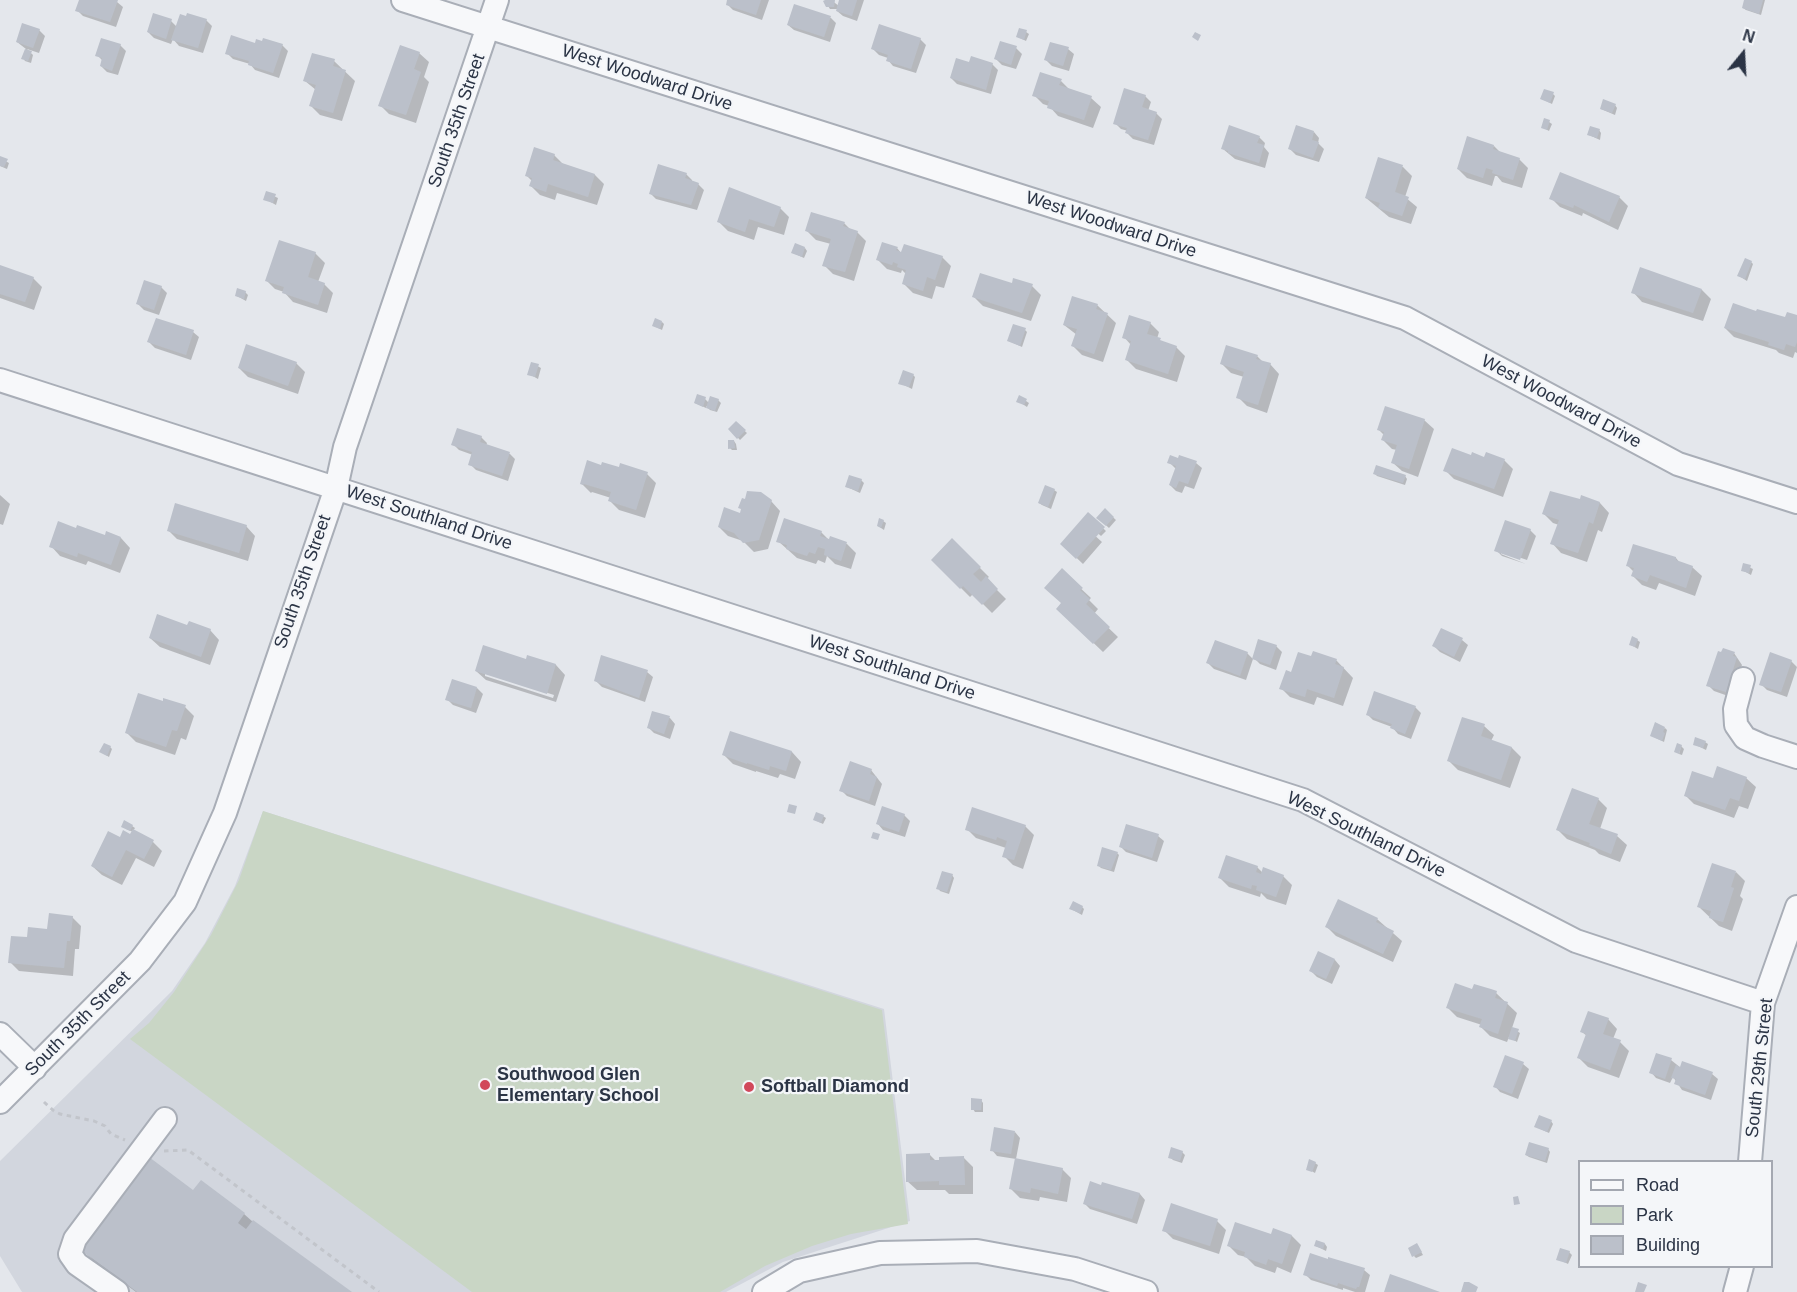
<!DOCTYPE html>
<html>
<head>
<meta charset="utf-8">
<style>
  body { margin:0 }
  #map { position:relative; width:1797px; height:1292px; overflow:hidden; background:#e4e7ec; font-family:Helvetica,sans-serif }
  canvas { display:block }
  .legend { position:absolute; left:1578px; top:1160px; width:195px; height:108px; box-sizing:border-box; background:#f4f6f9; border:2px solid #a4a8b1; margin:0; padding:8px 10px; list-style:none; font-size:18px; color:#2b3445 }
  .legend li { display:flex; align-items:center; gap:12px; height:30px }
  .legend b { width:30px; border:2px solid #a4a8b1 }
  .north { position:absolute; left:1713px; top:24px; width:60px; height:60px; -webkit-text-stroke:4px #f4f6f9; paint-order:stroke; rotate:18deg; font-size:16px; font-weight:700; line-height:24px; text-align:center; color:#2b3445 }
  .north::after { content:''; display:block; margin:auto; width:21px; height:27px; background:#2b3445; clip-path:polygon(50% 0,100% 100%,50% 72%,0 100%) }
</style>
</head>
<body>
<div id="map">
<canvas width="1797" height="1292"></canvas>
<ul class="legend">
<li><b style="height:8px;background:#f7f8fa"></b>Road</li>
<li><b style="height:16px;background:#c9d6c5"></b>Park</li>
<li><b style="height:16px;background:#bbc0ca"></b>Building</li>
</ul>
<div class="north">N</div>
</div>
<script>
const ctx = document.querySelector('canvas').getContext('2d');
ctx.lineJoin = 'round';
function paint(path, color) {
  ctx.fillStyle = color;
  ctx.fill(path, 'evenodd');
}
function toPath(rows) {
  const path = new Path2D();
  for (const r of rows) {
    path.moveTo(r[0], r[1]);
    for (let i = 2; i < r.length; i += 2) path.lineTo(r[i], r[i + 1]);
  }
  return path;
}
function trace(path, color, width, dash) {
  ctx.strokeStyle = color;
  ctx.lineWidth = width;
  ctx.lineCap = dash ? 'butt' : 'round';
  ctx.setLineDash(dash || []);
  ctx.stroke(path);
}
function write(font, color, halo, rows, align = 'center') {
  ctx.font = font + ' Helvetica,sans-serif';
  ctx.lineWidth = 4.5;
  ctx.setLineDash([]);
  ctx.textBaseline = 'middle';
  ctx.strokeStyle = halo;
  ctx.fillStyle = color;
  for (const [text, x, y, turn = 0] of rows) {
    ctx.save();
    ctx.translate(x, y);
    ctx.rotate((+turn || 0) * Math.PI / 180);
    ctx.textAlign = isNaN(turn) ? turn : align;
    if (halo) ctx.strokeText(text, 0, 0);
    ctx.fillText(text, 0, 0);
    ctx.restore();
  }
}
const built = toPath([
  [263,811,884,1009,910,1221,783,1262,726,1292,22,1292,0,1256,0,1161,172,991,205,943,235,886]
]);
const green = toPath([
  [263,811,882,1010,908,1224,851,1234,812,1246,765,1266,720,1292,472,1292,130,1039,149,1023,174,992,211,935,239,880]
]);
const shadow = toPath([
  [80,0,113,0,117,2,123,7,116,27,83,16,77,10],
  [729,0,769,0,762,20,733,10,727,4],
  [827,0,831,0,839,6,841,0,864,0,857,21,843,16,837,11,838,9,830,9,828,6],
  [1746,0,1765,0,1761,15,1746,10,1743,8],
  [795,6,831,18,836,23,830,42,794,30,788,25],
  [206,20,212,26,203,53,179,46,173,39,171,44,154,38,148,32,171,21,177,27],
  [39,30,45,36,39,53,27,49,33,55,31,63,25,61,23,58,26,49,17,42],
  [1026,32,1029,34,1026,41,1018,37],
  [920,39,926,45,916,73,893,66,888,60,888,58,879,55,873,49],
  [1001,43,1016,48,1022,54,1016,69,1002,65,996,59],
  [120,45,126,51,118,75,107,72,101,66,103,61,97,55],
  [256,45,282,45,288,51,279,78,255,70,250,64,233,59,227,53],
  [1068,49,1074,54,1069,71,1052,66,1046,60],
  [419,53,429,62,424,77,429,82,416,123,389,114,380,105],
  [334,61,355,81,342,121,320,115,311,106,316,90,305,81],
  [970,64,992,64,998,70,991,94,957,84,951,78],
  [1061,81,1071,91,1091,98,1101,107,1093,128,1058,116,1049,106,1043,104,1034,95],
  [1553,94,1555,96,1552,104,1542,99],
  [1145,96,1151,102,1148,111,1156,113,1162,119,1154,145,1133,139,1127,133,1128,131,1121,129,1115,123],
  [1615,105,1617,108,1615,115,1601,109],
  [1549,122,1552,124,1549,131,1542,127],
  [1599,130,1601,133,1600,140,1589,135],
  [1314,132,1319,138,1318,143,1324,149,1319,162,1296,155,1290,149],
  [1259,137,1265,143,1264,147,1269,153,1265,168,1235,159,1223,149],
  [1494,146,1501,153,1519,159,1528,168,1522,188,1502,182,1497,176,1495,176,1492,186,1467,178,1458,169],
  [554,155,564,165,595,175,604,184,597,205,557,193,555,200,540,195,531,186,532,181,526,175],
  [0,158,9,163,7,169,0,166],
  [1379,159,1403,167,1412,176,1405,197,1417,207,1411,224,1389,217,1366,198],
  [686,174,692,180,692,182,698,184,704,190,697,210,656,199,650,193],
  [267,193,278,198,276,205,265,199],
  [1619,197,1628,206,1618,230,1583,213,1582,216,1560,207,1551,198],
  [780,208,789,217,784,235,758,227,754,240,728,231,719,222],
  [844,223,851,230,857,232,866,241,854,281,833,274,824,265,831,244,816,240,807,231],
  [805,248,807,251,804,258,793,253],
  [897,248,902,254,942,257,951,266,944,288,936,286,932,299,913,293,904,284,907,275,902,270,901,273,887,269,878,260],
  [315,253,325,263,318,282,324,284,333,293,327,313,293,302,284,292,275,289,266,280],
  [1751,262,1753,264,1747,281,1739,276],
  [0,266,33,278,42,287,34,310,0,298],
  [1014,280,1032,286,1041,295,1031,321,983,306,974,297,1013,285],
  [161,287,167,293,159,315,144,310,138,304],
  [1702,290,1711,299,1703,321,1642,302,1633,292],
  [245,292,248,295,246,301,237,296],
  [1097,305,1116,323,1103,362,1082,355,1073,346,1077,335,1064,325],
  [1797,317,1797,353,1795,352,1793,358,1779,353,1776,350,1734,337,1725,328],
  [662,322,664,324,662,330,654,326],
  [1150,323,1159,332,1157,339,1163,343,1176,347,1185,356,1177,382,1136,369,1126,359,1131,345,1124,337],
  [1025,330,1027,332,1022,347,1009,341],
  [193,332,199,337,191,360,155,348,149,342],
  [1257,356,1263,362,1270,364,1279,374,1267,413,1247,406,1238,397,1244,377,1231,373,1222,364],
  [296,363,305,372,298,394,248,377,239,368],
  [532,363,541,368,538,379,529,374],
  [913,375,915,377,912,389,900,383],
  [1020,397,1029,403,1027,407,1018,401],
  [705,399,709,403,718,400,721,403,717,412,710,410,706,406,706,408,695,403],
  [1424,420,1434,429,1418,477,1402,471,1392,462,1397,450,1392,449,1383,440,1384,435,1379,430],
  [736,423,747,433,740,440,730,429],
  [481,437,487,443,486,446,510,454,515,459,508,481,476,470,470,464,473,455,459,450,453,444],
  [734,441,736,444,737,450,732,450,730,448],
  [1472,457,1504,460,1513,469,1503,497,1454,479,1445,470],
  [1169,462,1196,463,1202,468,1194,489,1185,486,1182,493,1176,491,1170,485,1176,469],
  [602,467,647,474,656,483,645,518,619,510,610,501,611,498,592,492,591,493,582,484],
  [1375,474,1405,476,1407,479,1405,485,1377,476],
  [861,480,864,483,860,493,847,487],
  [1054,490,1057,492,1051,509,1042,505,1039,503],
  [0,495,10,504,3,525,0,524],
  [1582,497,1600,503,1609,513,1602,532,1598,530,1587,562,1561,553,1552,543,1559,525,1553,523,1544,514,1581,501],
  [771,501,780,511,768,549,754,552,743,541,728,536,719,527,741,514],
  [1105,510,1116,520,1109,528,1098,518],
  [1088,514,1106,531,1101,536,1083,520],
  [883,521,886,523,884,530,878,526],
  [1081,523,1102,542,1083,564,1062,544],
  [246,526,255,536,248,561,177,539,168,530],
  [1530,530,1536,536,1527,560,1501,551,1501,554,1526,564,1502,556,1496,550],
  [821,532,830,541,831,538,847,544,856,553,851,569,835,564,827,556,825,563,818,560,816,564,797,558,778,541],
  [107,533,121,538,130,548,120,573,88,561,86,565,60,556,51,546,106,537],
  [952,540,989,577,986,579,1006,599,992,613,973,594,970,597,933,560],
  [1676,558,1680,563,1692,567,1702,576,1695,596,1659,583,1656,590,1642,585,1633,576,1634,572,1627,565],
  [1744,565,1753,569,1751,575,1742,570],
  [1062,571,1091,598,1089,600,1098,609,1094,614,1118,637,1103,652,1058,609,1063,604],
  [188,627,210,630,219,640,210,665,160,647,150,638],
  [1462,640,1468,645,1460,662,1440,652,1434,646],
  [1637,640,1640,642,1638,649,1631,645],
  [1276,646,1282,652,1276,670,1260,664,1254,658],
  [1247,653,1253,659,1246,680,1214,669,1208,663],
  [1734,653,1742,665,1731,697,1714,691,1708,685],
  [528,657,556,665,565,675,556,702,486,680,476,671,527,661],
  [485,673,554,695,553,698,485,676],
  [1312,658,1336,660,1353,678,1343,706,1317,697,1314,705,1290,697,1281,688,1292,674],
  [1791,661,1797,667,1787,697,1767,690,1761,684],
  [647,672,653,677,645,702,602,687,596,681],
  [477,688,483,694,476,713,453,705,447,699],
  [164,703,185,707,194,716,186,740,181,738,175,755,136,742,127,733],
  [1415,707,1421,713,1411,739,1398,734,1392,727,1373,720,1367,714],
  [653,712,670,718,675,724,670,739,654,733,649,728],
  [1463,719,1484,726,1494,735,1491,741,1512,748,1521,757,1510,788,1458,770,1449,761],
  [1665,728,1667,730,1664,742,1652,736],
  [731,733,792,752,801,762,795,779,780,774,778,778,756,771,756,772,733,764,724,755],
  [1705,742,1708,744,1706,750,1694,744],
  [1681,746,1684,749,1682,755,1679,754],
  [110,747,112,749,109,757,101,752],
  [871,770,882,784,875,806,847,796,841,790],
  [1746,778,1756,787,1748,809,1739,806,1734,818,1694,804,1685,795,1714,780],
  [1598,799,1607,808,1600,829,1617,836,1627,845,1620,862,1599,854,1595,850,1567,839,1558,830],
  [904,815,910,821,905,837,883,830,878,824],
  [823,816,826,818,823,824,815,820],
  [132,826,135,828,133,831,153,842,162,851,154,867,136,858,122,885,102,875,92,866,120,839,131,836,133,832,126,829],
  [1025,826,1034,835,1023,869,1013,865,1004,856,1006,848,976,838,967,829],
  [1158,836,1164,841,1157,862,1126,852,1120,846],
  [1117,853,1119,855,1114,872,1101,868,1098,865],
  [1257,867,1263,873,1283,876,1292,885,1286,905,1267,899,1261,893,1260,897,1229,887,1220,878],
  [1736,872,1745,881,1740,896,1743,899,1732,931,1719,926,1699,907],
  [952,875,954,878,949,894,940,891,938,888],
  [1082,907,1084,909,1082,915,1071,909],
  [72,917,81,926,79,949,75,949,73,976,19,971,10,962,28,939,49,931],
  [1377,919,1402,941,1393,962,1336,936,1327,927],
  [1319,953,1335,960,1340,966,1332,984,1317,977,1311,971],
  [1473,991,1496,993,1517,1013,1512,1028,1520,1033,1517,1042,1509,1037,1507,1042,1490,1036,1481,1027,1482,1025,1457,1017,1448,1008],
  [1608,1019,1617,1029,1613,1039,1620,1042,1629,1051,1619,1078,1588,1067,1579,1058,1587,1036,1582,1032],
  [1671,1060,1681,1068,1683,1063,1712,1074,1718,1079,1711,1100,1682,1090,1673,1077,1670,1083,1656,1078,1651,1072],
  [1523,1064,1529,1069,1518,1099,1500,1092,1495,1086],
  [981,1100,983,1103,983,1112,975,1112,973,1109],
  [1551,1121,1553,1124,1549,1133,1536,1127],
  [1015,1132,1020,1138,1016,1159,997,1156,992,1150],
  [1548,1149,1550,1152,1547,1163,1529,1157,1526,1155],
  [1182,1152,1185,1155,1182,1163,1173,1160,1170,1157],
  [930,1155,936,1161,964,1158,973,1167,973,1194,949,1194,945,1190,917,1190,907,1181],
  [1315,1163,1318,1165,1315,1173,1308,1169],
  [1062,1169,1071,1178,1067,1202,1040,1197,1039,1201,1020,1198,1011,1189],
  [1102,1187,1140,1194,1145,1200,1137,1224,1090,1209,1084,1203],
  [193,1192,244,1214,253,1222,349,1292,136,1292,92,1259,83,1250],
  [1217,1221,1226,1230,1219,1254,1173,1239,1164,1230],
  [1272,1236,1292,1236,1301,1245,1291,1273,1277,1267,1275,1273,1255,1266,1246,1257,1238,1255,1229,1246],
  [1325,1244,1327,1247,1326,1251,1316,1246],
  [1419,1248,1423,1255,1416,1258,1414,1256],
  [1569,1252,1572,1255,1568,1264,1558,1259],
  [1328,1261,1364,1270,1370,1275,1365,1292,1355,1292,1343,1288,1343,1290,1311,1280,1305,1274]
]);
const building = toPath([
  [79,0,118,0,110,22,75,11],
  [727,0,761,0,756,15,726,5],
  [825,0,835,0,834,7,826,7,823,1],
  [839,0,857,0,852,16,836,11],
  [1744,0,1763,0,1759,14,1742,8],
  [794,4,831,16,824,37,787,25],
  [153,13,172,19,166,39,147,32],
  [187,13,207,19,198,48,171,40,180,14,186,16],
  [22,23,40,29,33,48,16,42],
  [879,24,921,38,911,69,886,61,888,55,871,49],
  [1019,28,1027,30,1024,40,1016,37],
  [1195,32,1201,35,1198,41,1192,37],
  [231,35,255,43,256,39,262,41,263,38,283,44,273,73,248,65,249,61,225,54],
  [101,38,121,44,112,71,100,66,102,58,95,56],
  [1000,41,1017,46,1011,65,994,59],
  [1050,42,1069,47,1063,66,1044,60],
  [400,45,420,52,414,69,421,72,406,115,378,106],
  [25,49,32,51,28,61,21,59],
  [312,53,335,59,333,66,346,70,333,113,309,106,316,85,303,81],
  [971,56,993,63,986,90,950,78,956,58,969,62],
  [1040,72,1062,79,1059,85,1092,96,1084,120,1047,108,1049,101,1032,96],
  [1124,88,1146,95,1142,107,1157,112,1148,140,1125,133,1127,128,1113,124],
  [1544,89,1554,92,1550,103,1540,99],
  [1603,99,1616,104,1612,113,1600,109],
  [1544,118,1550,120,1547,130,1541,128],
  [1229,125,1260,136,1257,143,1264,145,1259,163,1228,153,1228,151,1221,149],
  [1296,125,1314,131,1312,140,1319,142,1313,158,1288,149],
  [1590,126,1600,129,1597,138,1587,135],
  [1467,136,1494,145,1493,149,1520,158,1513,180,1492,173,1493,170,1486,168,1483,178,1457,169],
  [534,147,555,154,553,160,595,174,588,197,548,184,546,192,529,186,532,178,525,176],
  [0,156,8,159,4,167,0,166],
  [1378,157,1403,165,1395,192,1409,197,1402,216,1378,208,1380,203,1365,198],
  [658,164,687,173,685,178,699,183,691,205,649,194],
  [1560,172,1620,196,1609,222,1574,205,1573,208,1549,199],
  [729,187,781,207,774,227,749,219,745,232,717,222],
  [266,191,276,194,273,203,263,200],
  [811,212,845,222,843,226,858,231,845,272,822,266,831,239,805,231],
  [279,240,316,252,308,277,325,283,318,305,282,293,284,287,265,281],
  [882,242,898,247,896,250,901,252,904,244,943,256,935,280,927,277,923,291,902,284,906,270,897,267,898,264,893,262,892,265,876,260],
  [795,243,805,247,802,257,791,253],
  [1745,258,1752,261,1745,279,1737,276],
  [0,265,34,277,25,302,0,294],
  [1640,267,1702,289,1693,313,1631,293],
  [980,273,1012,283,1013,278,1033,284,1022,313,972,297],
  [144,280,162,286,154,310,136,304],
  [237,288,246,291,244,299,235,296],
  [1072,296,1098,304,1096,309,1108,313,1094,354,1071,346,1077,329,1063,325],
  [1733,303,1756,311,1757,309,1785,317,1787,312,1797,315,1797,342,1795,347,1786,344,1784,350,1768,345,1769,342,1724,328],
  [1129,315,1151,322,1147,334,1161,338,1160,340,1177,346,1168,374,1125,360,1131,341,1122,338],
  [156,318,194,330,186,355,147,342],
  [655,318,662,321,660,329,652,326],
  [1013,324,1026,328,1020,346,1007,341],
  [246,344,297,362,288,386,238,368],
  [1226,345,1258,355,1256,359,1271,363,1258,405,1236,398,1244,372,1220,364],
  [531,362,539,364,535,377,527,375],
  [903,370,914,374,909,387,898,384],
  [697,394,706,397,703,407,694,403],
  [1019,395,1027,399,1024,405,1016,402],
  [710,396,719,399,715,411,706,408],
  [1385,406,1425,419,1409,469,1391,463,1397,445,1381,440,1384,432,1377,430],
  [736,421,746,430,737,439,728,429],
  [457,428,482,436,480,442,510,452,502,476,468,465,472,452,451,445],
  [728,440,734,440,735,448,728,449],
  [1452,448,1471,455,1472,452,1484,457,1486,452,1505,459,1494,489,1443,471],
  [1170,455,1178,458,1179,455,1197,461,1188,484,1179,481,1176,488,1169,485,1176,466,1167,463],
  [587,460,601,465,602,462,619,467,620,463,648,472,636,510,608,501,611,492,584,484,583,485,580,484],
  [1376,465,1406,475,1403,483,1373,474],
  [849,475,862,479,858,491,845,487],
  [1045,485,1055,489,1048,507,1038,503],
  [747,491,761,492,772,500,759,540,743,543,734,533,718,527,724,507,740,513,741,509,738,508,742,498,745,499],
  [1550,491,1580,499,1581,495,1600,502,1593,524,1589,522,1578,553,1550,544,1559,520,1542,514],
  [175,503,247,525,239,553,167,531],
  [1105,508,1114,517,1106,526,1096,518],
  [1088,512,1105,527,1076,559,1060,544],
  [784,518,822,531,820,536,829,539,830,536,847,542,841,561,824,555,825,549,818,547,815,554,809,552,807,556,786,549,787,545,776,542],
  [879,518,884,520,881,528,877,526],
  [1505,520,1531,529,1520,560,1494,551],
  [58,521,76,528,77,525,105,535,106,531,121,537,111,565,78,553,77,557,49,547],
  [952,538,981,567,973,574,981,582,986,576,998,589,982,605,963,586,960,589,931,560],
  [1633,544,1676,557,1676,560,1693,566,1686,588,1650,575,1647,582,1631,576,1634,568,1626,566],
  [1743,563,1751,565,1749,573,1741,571],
  [1062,568,1083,588,1080,590,1090,599,1086,604,1110,627,1093,644,1056,609,1061,603,1044,588],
  [157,614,187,625,189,621,211,629,201,657,149,638],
  [1441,628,1463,638,1454,657,1432,646],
  [1632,636,1638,639,1635,647,1629,645],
  [1258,639,1277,645,1270,665,1252,659],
  [1215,640,1248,652,1240,676,1206,663],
  [483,645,526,659,527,655,556,664,547,694,475,671],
  [1723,648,1735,652,1733,656,1737,657,1726,692,1706,686,1718,651,1721,652],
  [1313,651,1337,659,1335,664,1344,667,1334,698,1307,689,1305,697,1279,689,1286,670,1291,672,1298,652,1311,656],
  [1770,652,1792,660,1781,692,1759,685],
  [601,655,648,670,639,698,594,681],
  [452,679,477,687,471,708,445,700],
  [1374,691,1416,706,1405,734,1390,728,1392,724,1366,715],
  [138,693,163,701,163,698,186,705,177,731,172,730,166,747,125,733],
  [652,711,670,716,664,734,647,728],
  [1462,717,1485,724,1481,736,1512,747,1501,780,1447,761],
  [1655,722,1665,727,1663,732,1665,733,1662,741,1650,736],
  [730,731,792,751,786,771,770,766,769,770,747,763,747,764,722,755],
  [1695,737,1706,741,1703,748,1693,745],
  [104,743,111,746,107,756,99,752],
  [1677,743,1682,745,1679,754,1674,752],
  [850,761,872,769,870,774,877,777,869,801,839,791],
  [1717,766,1747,777,1739,801,1730,798,1725,810,1684,796,1692,771,1713,778],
  [1572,788,1599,798,1589,824,1618,834,1611,854,1589,845,1590,843,1556,830],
  [789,804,797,806,795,814,787,812],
  [882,806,905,814,899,832,876,824],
  [972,807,1026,825,1014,860,1002,857,1007,841,997,837,996,840,965,830],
  [816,812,824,815,821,823,813,820],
  [124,820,133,825,130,831,121,827],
  [1126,824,1159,834,1152,858,1119,847],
  [133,829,154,840,144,859,126,850,112,877,91,866,108,831,120,837,123,830,130,834],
  [873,832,880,834,878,840,871,838],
  [1102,847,1118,852,1111,870,1097,866],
  [1226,855,1258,866,1256,872,1261,874,1263,867,1284,875,1276,897,1256,890,1257,886,1252,885,1251,889,1218,878],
  [1712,863,1736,871,1731,887,1734,888,1723,922,1709,918,1711,911,1697,907],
  [942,871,953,874,947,892,936,889],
  [1338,899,1378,918,1376,922,1394,931,1383,954,1325,927],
  [1073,901,1083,906,1080,913,1069,909],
  [49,913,73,916,70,941,67,941,64,968,8,963,11,936,27,937,28,927,47,929],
  [1318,951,1335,959,1326,979,1309,971],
  [1455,983,1472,989,1474,984,1491,989,1497,991,1495,998,1508,1002,1498,1034,1479,1027,1482,1019,1446,1008],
  [1588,1011,1609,1018,1603,1034,1621,1040,1610,1070,1577,1058,1586,1034,1580,1032],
  [1512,1027,1519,1029,1515,1041,1508,1039],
  [1656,1053,1672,1058,1665,1079,1649,1073],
  [1505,1055,1524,1062,1512,1094,1493,1087],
  [1682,1061,1713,1072,1705,1095,1674,1084,1676,1079,1671,1078,1676,1065,1680,1067],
  [971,1098,982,1099,981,1110,971,1110],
  [1539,1115,1552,1120,1547,1132,1534,1127],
  [994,1127,1015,1131,1011,1154,990,1151],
  [1529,1142,1549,1148,1545,1161,1525,1155],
  [1171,1147,1183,1151,1180,1161,1168,1158],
  [930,1153,930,1160,939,1160,939,1157,964,1156,965,1185,939,1185,939,1181,906,1182,906,1154],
  [149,1157,193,1190,201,1180,245,1213,238,1223,246,1229,253,1220,352,1292,137,1292,81,1250],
  [1015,1158,1063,1168,1058,1194,1031,1188,1030,1193,1009,1189],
  [1309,1159,1316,1162,1312,1172,1306,1170],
  [1090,1181,1101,1185,1102,1182,1140,1193,1132,1219,1083,1204],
  [1518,1196,1520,1204,1514,1205,1513,1197],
  [1171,1203,1218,1219,1210,1246,1162,1231],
  [1235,1222,1271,1234,1273,1228,1292,1235,1282,1264,1268,1259,1266,1265,1264,1264,1244,1257,1245,1252,1227,1246],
  [1316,1240,1325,1243,1323,1249,1314,1246],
  [1417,1243,1422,1252,1412,1257,1408,1248],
  [1560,1248,1570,1251,1566,1263,1556,1260],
  [1310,1253,1328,1259,1328,1257,1365,1268,1359,1287,1357,1287,1356,1289,1338,1283,1337,1286,1303,1275],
  [1390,1274,1410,1281,1440,1292,1384,1292],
  [1464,1282,1469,1282,1478,1287,1476,1292,1461,1292],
  [1638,1282,1647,1285,1644,1292,1635,1292]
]);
const path = toPath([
  [44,1102,54,1111,60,1114,94,1121,105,1126,111,1134,125,1140],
  [164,1151,188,1150,379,1292]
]);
const minor = toPath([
  [403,0,1405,318,1678,464,1797,502],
  [0,380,1303,800,1576,941,1763,1003],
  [1743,679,1735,709,1736,725,1745,738,1763,746,1797,757],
  [0,1034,35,1068],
  [0,1102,140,961,185,902,225,813,336,488,345,447,497,0],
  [1750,1162,1763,1003,1797,907],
  [117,1292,77,1264,70,1254,75,1239,165,1119],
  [764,1292,799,1271,880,1253,977,1251,1075,1269,1146,1292],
  [1735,1292,1742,1266]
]);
const markers = [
  [485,1085,6,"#d1495b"],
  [749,1087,6,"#d1495b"]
];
const streetNames = [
  ["West Woodward Drive",647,78,18],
  ["South 35th Street",457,121,-71],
  ["West Woodward Drive",1111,225,18],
  ["West Woodward Drive",1561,402,28],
  ["West Southland Drive",429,518,18],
  ["South 35th Street",303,582,-71],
  ["West Southland Drive",892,668,18],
  ["West Southland Drive",1366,835,26],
  ["South 35th Street",78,1024,-45],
  ["South 29th Street",1760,1068,-84]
];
const poiNames = [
  ["Southwood Glen",497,1075],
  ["Elementary School",497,1096],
  ["Softball Diamond",761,1087]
];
paint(built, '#d2d6de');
paint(green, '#c9d6c5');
paint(shadow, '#0003');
paint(building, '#bbc0ca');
trace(minor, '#a9aeb7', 26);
trace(path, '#c2c5cb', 3, [4.5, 4.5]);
trace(minor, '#f7f8fa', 22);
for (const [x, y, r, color] of markers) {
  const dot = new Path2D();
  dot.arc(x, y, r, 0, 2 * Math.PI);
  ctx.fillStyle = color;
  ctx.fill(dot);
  trace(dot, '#f4f6f9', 2);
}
write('18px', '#2b3445', '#f4f6f9', streetNames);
write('bold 18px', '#2b3445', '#f4f6f9', poiNames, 'left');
</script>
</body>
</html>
